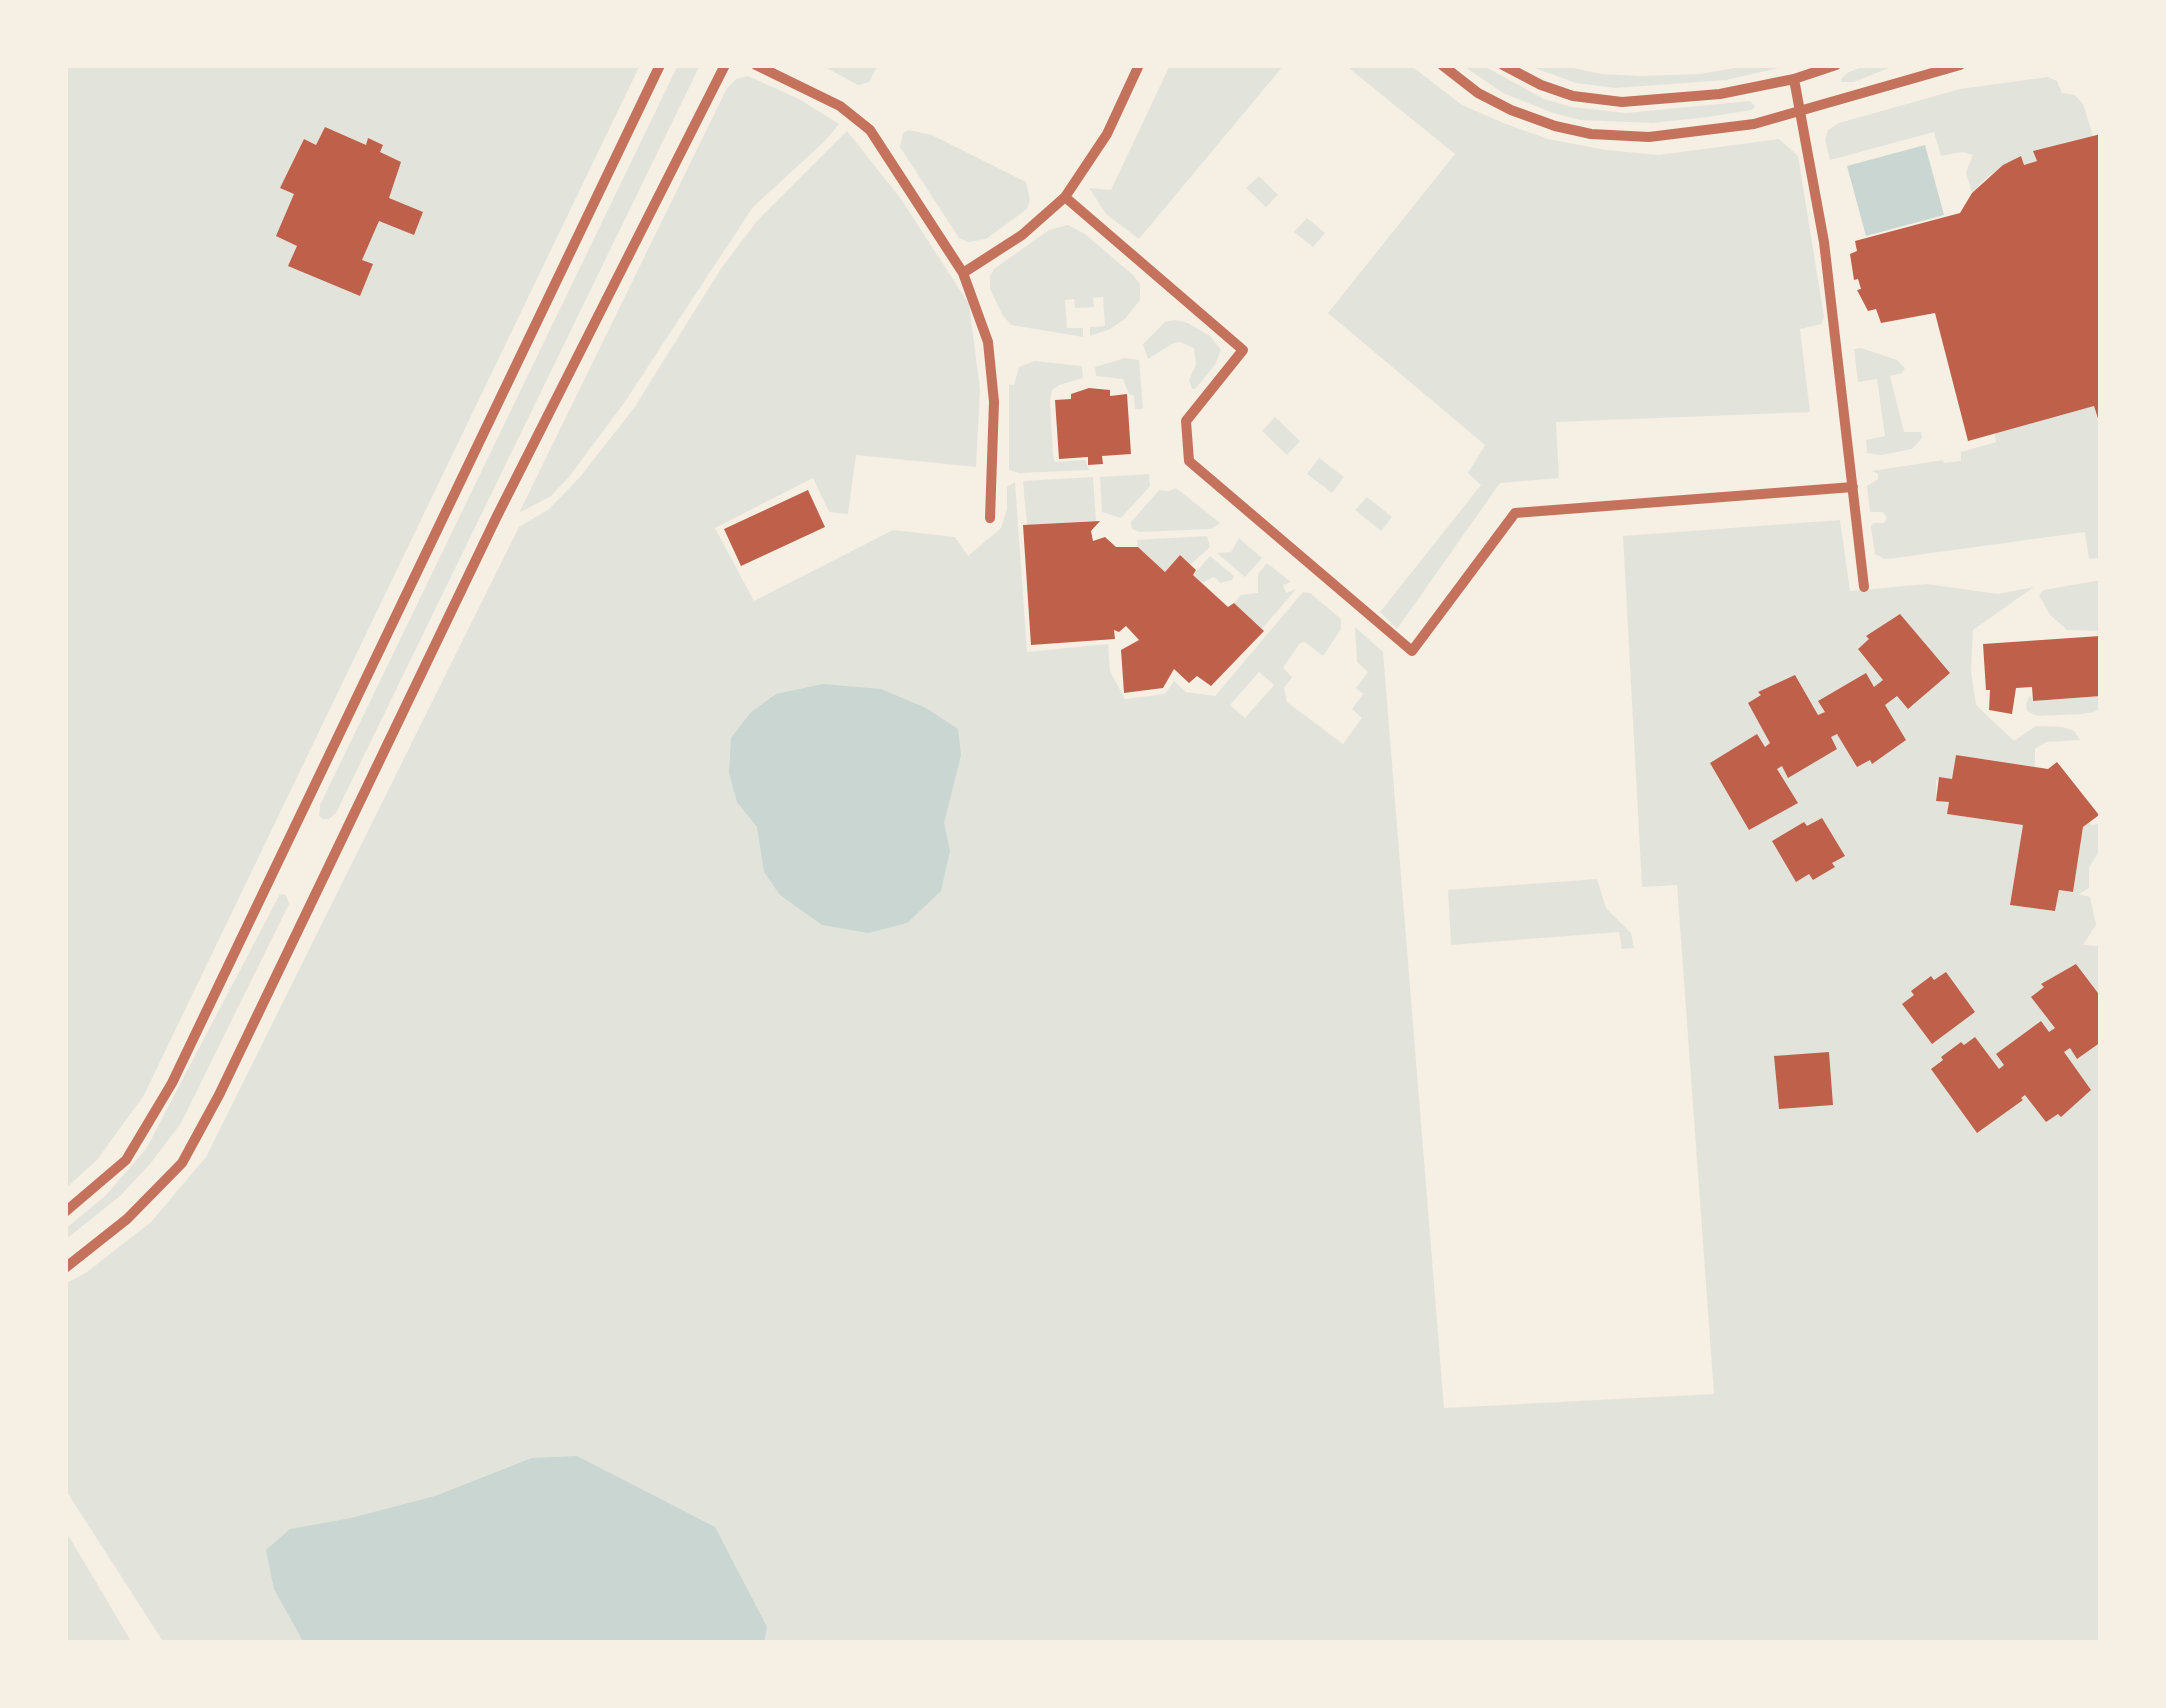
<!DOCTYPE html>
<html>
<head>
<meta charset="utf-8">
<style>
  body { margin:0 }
  #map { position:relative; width:2166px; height:1708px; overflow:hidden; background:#f6efe4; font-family:Manrope,sans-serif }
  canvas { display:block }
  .frame { position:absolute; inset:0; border:68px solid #f6efe4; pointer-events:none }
</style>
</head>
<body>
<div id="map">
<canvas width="2166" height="1708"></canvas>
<div class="frame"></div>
</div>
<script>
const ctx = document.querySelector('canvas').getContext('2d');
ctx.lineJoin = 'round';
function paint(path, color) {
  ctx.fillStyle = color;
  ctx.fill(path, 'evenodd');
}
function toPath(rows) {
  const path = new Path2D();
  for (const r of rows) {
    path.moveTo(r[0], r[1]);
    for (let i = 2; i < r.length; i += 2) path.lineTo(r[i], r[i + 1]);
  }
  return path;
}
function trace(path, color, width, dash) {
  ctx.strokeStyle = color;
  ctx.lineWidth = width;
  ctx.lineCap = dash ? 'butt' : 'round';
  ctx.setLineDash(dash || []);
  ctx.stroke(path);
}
const green = toPath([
  [65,65,640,65,144,1095,97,1160,65,1189],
  [678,65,700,65,336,813,329,819,323,819,319,816,320,805],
  [821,65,835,67,878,65,869,82,858,85],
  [1170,65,1284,65,1139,239,1107,215,1089,188,1111,190],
  [1345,65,1410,65,1462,105,1506,124,1548,139,1606,150,1659,155,1779,139,1798,156,1824,317,1821,324,1800,329,1810,412,1556,422,1559,478,1500,483,1397,629,1380,612,1481,485,1468,473,1485,445,1328,313,1455,154],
  [1462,65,1482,65,1544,99,1572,107,1626,113,1750,101,1755,106,1752,110,1708,117,1652,123,1580,120,1553,113,1503,93],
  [1526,65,1560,65,1601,74,1639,76,1700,74,1752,65,1792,65,1726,80,1616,88,1576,83],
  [1866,65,1896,65,1854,82,1842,82,1841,79,1847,73],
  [748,76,799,99,839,124,825,141,753,207,622,406,569,477,551,496,519,513,727,88,736,79],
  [2048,77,2057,81,2062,93,2075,95,2083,104,2093,136,2034,151,2037,161,2024,165,2020,156,1986,178,1972,193,1966,172,1973,155,1962,152,1941,156,1934,132,1830,160,1825,140,1828,130,1839,123,1960,89],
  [909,130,932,135,1026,182,1030,200,1027,209,986,239,968,242,959,238,900,147,903,133],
  [847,131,901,199,969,304,980,389,976,467,856,455,848,514,829,512,813,478,715,528,754,601,893,530,955,537,968,556,1001,528,1007,509,1007,487,1015,482,1027,652,1108,644,1110,671,1125,699,1165,694,1174,681,1186,692,1215,696,1303,592,1310,593,1341,619,1341,629,1323,656,1305,642,1300,643,1283,668,1292,677,1284,688,1287,702,1343,744,1362,718,1352,709,1363,694,1356,688,1368,672,1357,662,1355,627,1383,652,1444,1408,1714,1394,1677,885,1642,887,1623,536,1840,520,1850,591,1927,584,1998,594,2034,587,1973,630,1971,671,1976,705,2014,741,2036,726,2063,727,2074,731,2080,740,2046,742,2035,749,2035,767,1956,755,1952,779,1936,780,1936,800,1949,802,1948,814,2023,825,2010,905,2055,911,2059,890,2073,893,2083,827,2090,822,2092,825,2101,823,2101,848,2089,868,2089,888,2079,894,2090,897,2096,925,2083,945,2101,946,2101,1643,164,1643,65,1489,65,1284,87,1272,151,1222,206,1157,519,527,549,509,580,477,634,408,720,270,757,221],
  [1259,672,1274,685,1245,718,1230,705],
  [1259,176,1278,195,1266,207,1246,188],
  [1307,218,1325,233,1313,247,1294,232],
  [1068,225,1085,234,1133,275,1140,284,1140,300,1125,319,1110,329,1090,336,1090,327,1105,326,1103,297,1093,298,1094,307,1075,308,1074,299,1065,300,1067,328,1083,328,1083,337,1011,325,1002,314,990,289,990,276,994,269,1049,230],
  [1175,320,1188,323,1210,336,1221,350,1215,365,1195,389,1192,389,1189,380,1196,365,1194,348,1180,342,1172,344,1148,359,1143,344,1165,322],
  [1861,348,1897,360,1905,368,1902,373,1890,376,1904,432,1921,432,1922,438,1912,449,1882,455,1867,453,1866,440,1885,436,1877,379,1858,382,1854,349],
  [1125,358,1139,360,1143,409,1135,409,1134,396,1129,394,1123,379,1096,376,1095,367],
  [1034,361,1082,366,1083,378,1059,385,1052,390,1050,401,1053,455,1055,462,1085,460,1089,470,1019,473,1009,470,1009,384,1014,385,1019,367],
  [2094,406,2101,433,2101,569,2098,558,2089,559,2085,532,1895,558,1885,559,1875,554,1871,527,1873,523,1884,523,1887,518,1883,512,1870,512,1867,486,1878,479,1878,474,1872,471,1943,460,1944,463,1961,461,1961,452,1996,442,1994,431],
  [1275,417,1300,441,1287,455,1262,431],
  [1319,458,1344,477,1332,493,1307,474],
  [1149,474,1150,486,1121,518,1102,512,1100,477],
  [1093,477,1096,521,1027,525,1023,481],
  [1176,488,1220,523,1211,529,1139,532,1132,529,1131,522,1159,490,1168,491],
  [1367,497,1392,517,1381,531,1355,510],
  [1207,536,1210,547,1190,565,1180,555,1165,572,1138,547,1137,540],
  [1239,538,1262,558,1245,577,1217,553,1231,552],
  [1210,556,1234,576,1232,580,1221,583,1214,577,1202,583,1193,575],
  [1267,563,1291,582,1283,585,1286,593,1296,589,1262,629,1234,603,1241,595,1258,593,1258,574],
  [2101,580,2101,656,2097,631,2067,630,2050,615,2039,595,2044,590],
  [2030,695,2033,701,2101,696,2101,707,2094,712,2080,714,2038,716,2027,711,2026,704],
  [1597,879,1606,908,1631,933,1634,948,1622,949,1619,932,1451,945,1448,890],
  [280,894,286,895,289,904,181,1123,150,1164,120,1196,65,1240,65,1229,105,1196,146,1149],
  [65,1530,102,1592,132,1643,65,1643]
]);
const water = toPath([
  [1925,145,1944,215,1866,236,1847,166],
  [823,684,881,689,926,708,958,729,961,755,944,823,950,851,941,891,907,923,868,933,822,925,780,895,764,872,757,827,737,802,729,773,731,738,751,712,776,694],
  [577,1456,715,1527,767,1627,764,1643,304,1643,274,1589,266,1550,290,1529,351,1518,435,1496,532,1458]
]);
const building = toPath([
  [325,127,366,145,368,138,383,145,380,152,401,162,389,198,423,212,414,235,379,221,362,260,373,264,360,296,288,266,297,246,276,236,294,194,280,188,304,139,316,145],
  [2101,134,2101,428,2094,406,1968,441,1935,313,1881,323,1876,309,1868,311,1857,290,1861,289,1858,279,1854,280,1850,254,1857,251,1855,241,1960,213,1972,193,2003,165,2021,156,2024,165,2037,161,2033,151],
  [1089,388,1110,390,1110,396,1127,394,1131,454,1102,456,1103,464,1088,465,1088,457,1059,459,1055,400,1071,399,1071,394],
  [808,490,825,527,741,566,724,529],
  [1100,521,1091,531,1093,541,1105,537,1116,547,1138,547,1165,572,1180,555,1196,570,1193,575,1228,607,1234,603,1264,631,1211,686,1197,676,1189,683,1174,669,1163,688,1124,693,1121,650,1139,640,1126,626,1119,632,1114,630,1115,639,1031,645,1023,525],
  [1900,614,1950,673,1908,709,1897,696,1885,705,1906,740,1872,764,1870,760,1857,767,1837,734,1831,737,1837,749,1788,778,1782,766,1777,769,1798,803,1749,830,1710,763,1757,734,1765,747,1770,743,1748,703,1761,695,1758,692,1795,675,1818,715,1825,712,1818,701,1866,673,1874,687,1883,680,1858,649,1869,639,1866,636],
  [2100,636,2101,696,2033,701,2032,687,2016,688,2012,714,1989,710,1990,690,1986,690,1983,644],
  [1956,755,2048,769,2057,762,2099,815,2083,827,2073,892,2059,890,2055,911,2010,905,2023,825,1947,814,1949,802,1936,801,1939,777,1952,779],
  [1822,818,1845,856,1832,863,1835,867,1813,880,1809,874,1796,882,1772,841,1804,822,1807,826],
  [2076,964,2101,997,2101,1042,2077,1059,2070,1048,2064,1052,2091,1090,2061,1117,2058,1114,2046,1122,2025,1095,2021,1098,2023,1100,1977,1133,1931,1069,1943,1060,1941,1057,1961,1042,1964,1045,1975,1037,1999,1069,2004,1065,1996,1054,2041,1021,2049,1032,2055,1028,2031,997,2044,987,2041,984],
  [1946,972,1975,1012,1932,1044,1902,1004,1914,995,1911,991,1931,976,1934,980],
  [1829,1052,1833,1105,1779,1109,1774,1056]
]);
const minor = toPath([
  [756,65,840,106,870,130,963,273,988,342,994,402,990,518],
  [1442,65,1478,93,1511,110,1555,126,1591,134,1649,137,1754,124,1960,65],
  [1503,65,1541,85,1573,96,1622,102,1720,94,1794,79,1836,65],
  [1794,79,1824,242,1864,587],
  [1065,197,1243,350,1186,421,1189,461,1412,651,1515,513,1853,487],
  [963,273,1022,235,1065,197,1107,134,1139,65],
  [65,1212,126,1160,172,1083,660,65],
  [65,1268,127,1219,182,1163,219,1095,497,516,725,65]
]);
paint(green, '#e2e4dc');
paint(water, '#c9d6d2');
paint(building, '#bf614a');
trace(minor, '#c5725c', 10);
</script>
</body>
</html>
